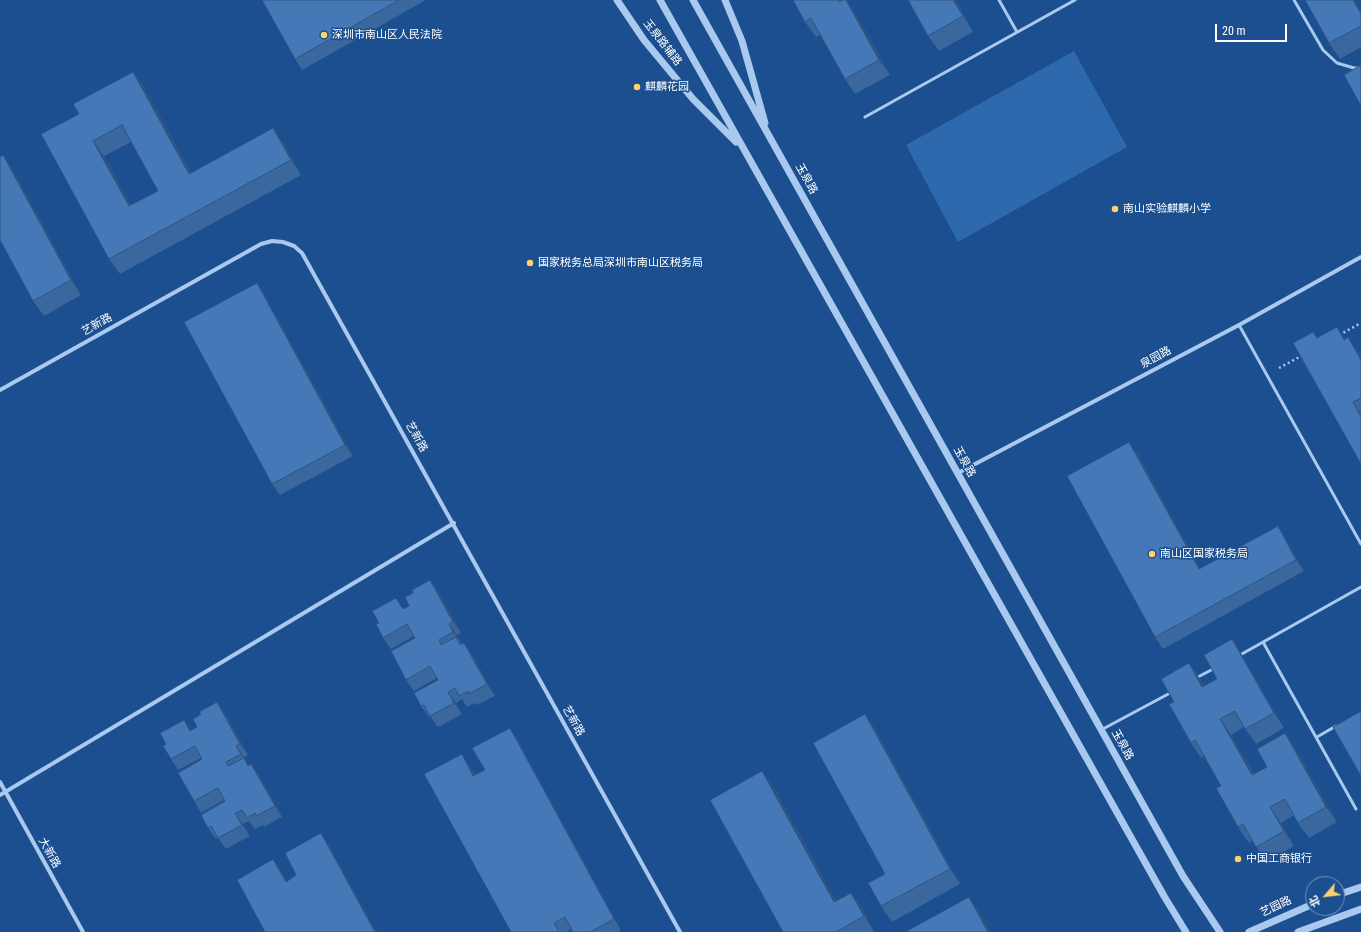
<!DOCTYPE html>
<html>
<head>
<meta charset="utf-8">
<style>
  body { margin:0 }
  #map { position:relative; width:1361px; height:932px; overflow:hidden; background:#1b4f8f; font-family:"Roboto Condensed","Noto Sans SC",sans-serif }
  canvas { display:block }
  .north { position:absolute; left:1305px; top:876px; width:40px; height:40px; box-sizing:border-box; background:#1b4f8f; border:1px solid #7695bc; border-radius:50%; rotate:242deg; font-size:11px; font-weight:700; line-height:16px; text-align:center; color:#fff }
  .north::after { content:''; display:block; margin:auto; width:14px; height:18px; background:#ffd166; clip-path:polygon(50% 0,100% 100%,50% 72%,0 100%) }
  .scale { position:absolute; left:1215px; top:24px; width:72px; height:18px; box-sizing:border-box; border:2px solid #fff; border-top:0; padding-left:5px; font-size:12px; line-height:14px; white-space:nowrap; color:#fff; -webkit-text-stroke:3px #1b4f8f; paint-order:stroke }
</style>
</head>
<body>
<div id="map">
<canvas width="1361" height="932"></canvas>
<div class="north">北</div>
<div class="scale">20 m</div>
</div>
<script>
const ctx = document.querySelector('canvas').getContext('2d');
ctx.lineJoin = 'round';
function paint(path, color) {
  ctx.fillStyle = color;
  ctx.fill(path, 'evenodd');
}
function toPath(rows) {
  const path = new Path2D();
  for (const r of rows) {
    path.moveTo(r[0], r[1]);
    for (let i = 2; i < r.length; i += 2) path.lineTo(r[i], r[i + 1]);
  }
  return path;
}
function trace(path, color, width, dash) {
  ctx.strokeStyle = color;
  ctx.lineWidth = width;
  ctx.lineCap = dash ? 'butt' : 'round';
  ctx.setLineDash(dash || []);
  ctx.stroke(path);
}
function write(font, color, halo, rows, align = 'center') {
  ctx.font = font + ' "Roboto Condensed","Noto Sans SC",sans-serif';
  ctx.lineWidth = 3;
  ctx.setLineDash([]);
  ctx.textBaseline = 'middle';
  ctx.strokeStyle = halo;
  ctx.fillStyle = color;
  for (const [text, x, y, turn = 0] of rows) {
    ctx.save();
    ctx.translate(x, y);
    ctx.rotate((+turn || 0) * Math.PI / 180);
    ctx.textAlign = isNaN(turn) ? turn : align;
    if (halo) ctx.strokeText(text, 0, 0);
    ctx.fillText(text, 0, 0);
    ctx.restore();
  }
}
const green = toPath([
  [1074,51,1127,147,958,242,906,145]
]);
const path = toPath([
  [1339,335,1361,323],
  [1279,368,1303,355]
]);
const service = toPath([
  [999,0,1017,32],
  [1294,0,1323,50,1337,63,1354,68,1361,68],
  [865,117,1075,0],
  [1239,325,1361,544],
  [1263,642,1356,809],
  [1240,655,1361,587],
  [1196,678,1215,668],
  [1101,730,1172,692],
  [1317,737,1336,726]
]);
const minor = toPath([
  [0,390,261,244,272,241,283,242,294,246,302,253,680,932],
  [958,473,1239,325,1361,257],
  [0,782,83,932],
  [0,795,454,523]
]);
const tertiary = toPath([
  [617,0,644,40,693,99,736,142],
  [660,0,1164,896,1186,932],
  [693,0,1183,876,1220,932],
  [725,0,742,41,765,123],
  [1337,895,1361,887],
  [1249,932,1313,904],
  [1298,932,1361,909]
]);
const wall = toPath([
  [262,0,426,0,302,70,295,59],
  [793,0,840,0,841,1,846,0,856,14,890,75,855,94,845,79,820,35,816,37,805,22],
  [908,0,956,0,973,32,939,51,928,36],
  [1355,0,1361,10,1361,47,1340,59,1329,43],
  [133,72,144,87,191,173,284,143,301,175,120,274,109,259,79,114],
  [131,142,158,191,131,206,104,156],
  [3,155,13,170,81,295,44,316,33,301],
  [257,283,264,294,353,456,280,495,272,484],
  [1313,332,1317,338,1345,339,1359,353,1361,356,1361,464],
  [1137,453,1200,569,1278,526,1285,538,1304,571,1163,649,1155,637],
  [430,580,438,591,461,633,457,635,461,643,461,644,464,643,472,654,495,696,477,705,475,703,467,707,462,699,456,703,462,714,438,727,430,716,429,717,421,706,438,680,437,678,414,691,406,680,415,638,414,636,391,649,383,638,404,609,409,606,413,593],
  [1232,639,1242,655,1284,728,1256,744,1244,727,1231,735,1254,774,1267,767,1285,733,1295,748,1337,822,1309,838,1298,823,1294,815,1281,823,1294,846,1266,862,1252,840,1249,843,1238,827,1221,786,1204,756,1201,758,1191,743,1174,702,1189,663,1200,679,1204,686,1217,679],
  [225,713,248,755,244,757,248,765,251,764,259,775,282,817,264,827,263,825,255,829,249,821,243,824,250,836,226,849,218,838,216,839,208,828,225,801,224,800,201,813,194,801,202,759,201,758,178,770,171,759,166,744,184,720,191,730],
  [865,714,875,729,960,884,892,922,881,906,885,874],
  [510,728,517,739,621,930,618,932,573,932,571,929,566,932,511,932,469,765,475,775,485,770],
  [773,786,836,901,862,908,874,932,783,932]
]);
const shadedWall = toPath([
  [846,0,856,14,890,75,879,60],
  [953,0,956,0,973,32],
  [1353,0,1355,0,1361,10,1361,14],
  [133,72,144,87,200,190,189,174],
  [273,128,284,143,301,175,291,160],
  [93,141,104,156,140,222,129,206],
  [3,155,13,170,81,295,71,280],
  [257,283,264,294,353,456,345,445],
  [1337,327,1347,343,1344,340],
  [1348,337,1361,356,1361,360],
  [1353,402,1361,414,1361,416],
  [1129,442,1137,453,1207,581,1199,569],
  [1278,526,1285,538,1304,571,1296,560],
  [430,580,438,591,461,633,453,622],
  [449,624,457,635,461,643,453,632],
  [1232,639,1242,655,1284,728,1274,713],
  [464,643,472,654,495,696,487,684],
  [1189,663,1200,679,1213,702,1202,687],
  [448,692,456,703,462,714,454,703],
  [217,702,225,713,248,755,240,744],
  [865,714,875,729,960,884,950,869],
  [1220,719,1231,735,1263,790,1252,775],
  [184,720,192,731,190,731],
  [510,728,517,739,621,930,614,919],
  [1285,733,1295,748,1337,822,1326,807],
  [236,746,244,757,248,765,241,754],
  [462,754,469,765,481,787,473,776],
  [251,764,259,775,282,817,275,806],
  [762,771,773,786,845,918,834,902],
  [1270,807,1281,823,1294,846,1284,831],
  [235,813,243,824,250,836,242,825],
  [321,833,329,845,377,932,375,932],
  [273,859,281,871,293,893,286,882],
  [851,893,862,908,874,932,864,916],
  [969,897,980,912,991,932,988,932]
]);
const building = toPath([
  [262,0,399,0,295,59,262,0],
  [793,0,838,0,839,2,843,0,846,0,879,60,845,79,811,18,805,22,793,0],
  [908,0,953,0,963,16,928,36,908,0],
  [1305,0,1353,0,1361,14,1361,26,1329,43,1305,0],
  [1361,65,1361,106,1344,75,1361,65],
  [133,72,189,174,273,128,291,160,109,259,41,134,79,114,73,104,133,72],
  [122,125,158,191,129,206,93,141,122,125],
  [3,155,71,280,33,301,0,240,0,157,3,155],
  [257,283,345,445,272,484,184,322,257,283],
  [1337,327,1344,340,1348,337,1361,360,1361,398,1353,402,1360,415,1361,415,1361,464,1293,343,1313,332,1317,338,1337,327],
  [1129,442,1199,569,1278,526,1296,560,1155,637,1067,476,1129,442],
  [430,580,453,622,449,624,453,632,439,640,441,645,456,637,460,645,464,643,487,684,469,694,468,691,459,696,455,688,448,692,454,703,430,716,424,705,421,706,414,693,438,680,430,666,406,680,391,651,415,638,407,624,383,638,376,624,379,623,372,611,396,598,403,609,409,606,405,597,413,593,412,590,430,580],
  [1232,639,1274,713,1245,729,1235,711,1220,719,1252,775,1267,767,1257,749,1285,733,1326,807,1298,823,1285,799,1270,807,1284,831,1256,847,1243,824,1238,827,1216,788,1221,786,1195,740,1191,743,1169,704,1174,702,1161,679,1189,663,1202,687,1217,679,1204,655,1232,639],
  [217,702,240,744,236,746,241,754,226,762,228,766,244,758,248,766,251,764,275,806,256,816,255,813,247,818,242,810,235,813,242,825,218,838,211,826,208,828,201,815,225,801,218,788,194,801,178,773,202,759,195,746,171,759,163,746,166,744,160,733,184,720,190,731,197,727,193,719,201,714,199,712,217,702],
  [1361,711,1361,776,1333,727,1361,711],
  [865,714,950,869,881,906,868,883,885,874,813,743,865,714],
  [510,728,614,919,590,932,573,932,565,917,554,923,559,932,511,932,424,774,462,754,473,776,485,770,472,748,510,728],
  [762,771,834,902,851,893,864,916,836,932,783,932,710,800,762,771],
  [321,833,375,932,265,932,237,880,273,859,286,882,296,875,285,853,321,833],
  [969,897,988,932,907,932,907,931,969,897]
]);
const markers = [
  [324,35,4,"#ffd166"],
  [637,87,4,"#ffd166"],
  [1115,209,4,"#ffd166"],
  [530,263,4,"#ffd166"],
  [1152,554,4,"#ffd166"],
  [1238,859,4,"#ffd166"]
];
const poiNames = [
  ["深圳市南山区人民法院",332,35],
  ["麒麟花园",645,87],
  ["南山实验麒麟小学",1123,209],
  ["国家税务总局深圳市南山区税务局",538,263],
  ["南山区国家税务局",1160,554],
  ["中国工商银行",1246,859]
];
const streetNames = [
  ["玉泉路辅路",662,43,52],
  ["玉泉路",806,179,61],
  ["艺新路",97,325,-29],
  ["泉园路",1156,358,-28],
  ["艺新路",416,437,61],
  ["玉泉路",964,462,61],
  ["艺新路",573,721,61],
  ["玉泉路",1122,745,61],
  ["大新路",49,853,61],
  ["艺园路",1276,907,-25]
];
paint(green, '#2e69ad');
trace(path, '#a9c9ee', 2.5, [2, 3]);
trace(service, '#a9c9ee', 3);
trace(minor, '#a9c9ee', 4);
trace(tertiary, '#a9c9ee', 7);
paint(wall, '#3a679d');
paint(shadedWall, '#305480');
paint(building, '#4478b7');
trace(building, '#305480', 1);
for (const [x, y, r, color] of markers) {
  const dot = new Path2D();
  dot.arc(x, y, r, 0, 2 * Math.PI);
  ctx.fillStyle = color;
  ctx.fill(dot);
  trace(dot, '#1b4f8f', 1.5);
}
write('11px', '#fff', '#1b4f8f', poiNames, 'left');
write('11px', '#fff', '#1b4f8f', streetNames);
</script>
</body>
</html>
